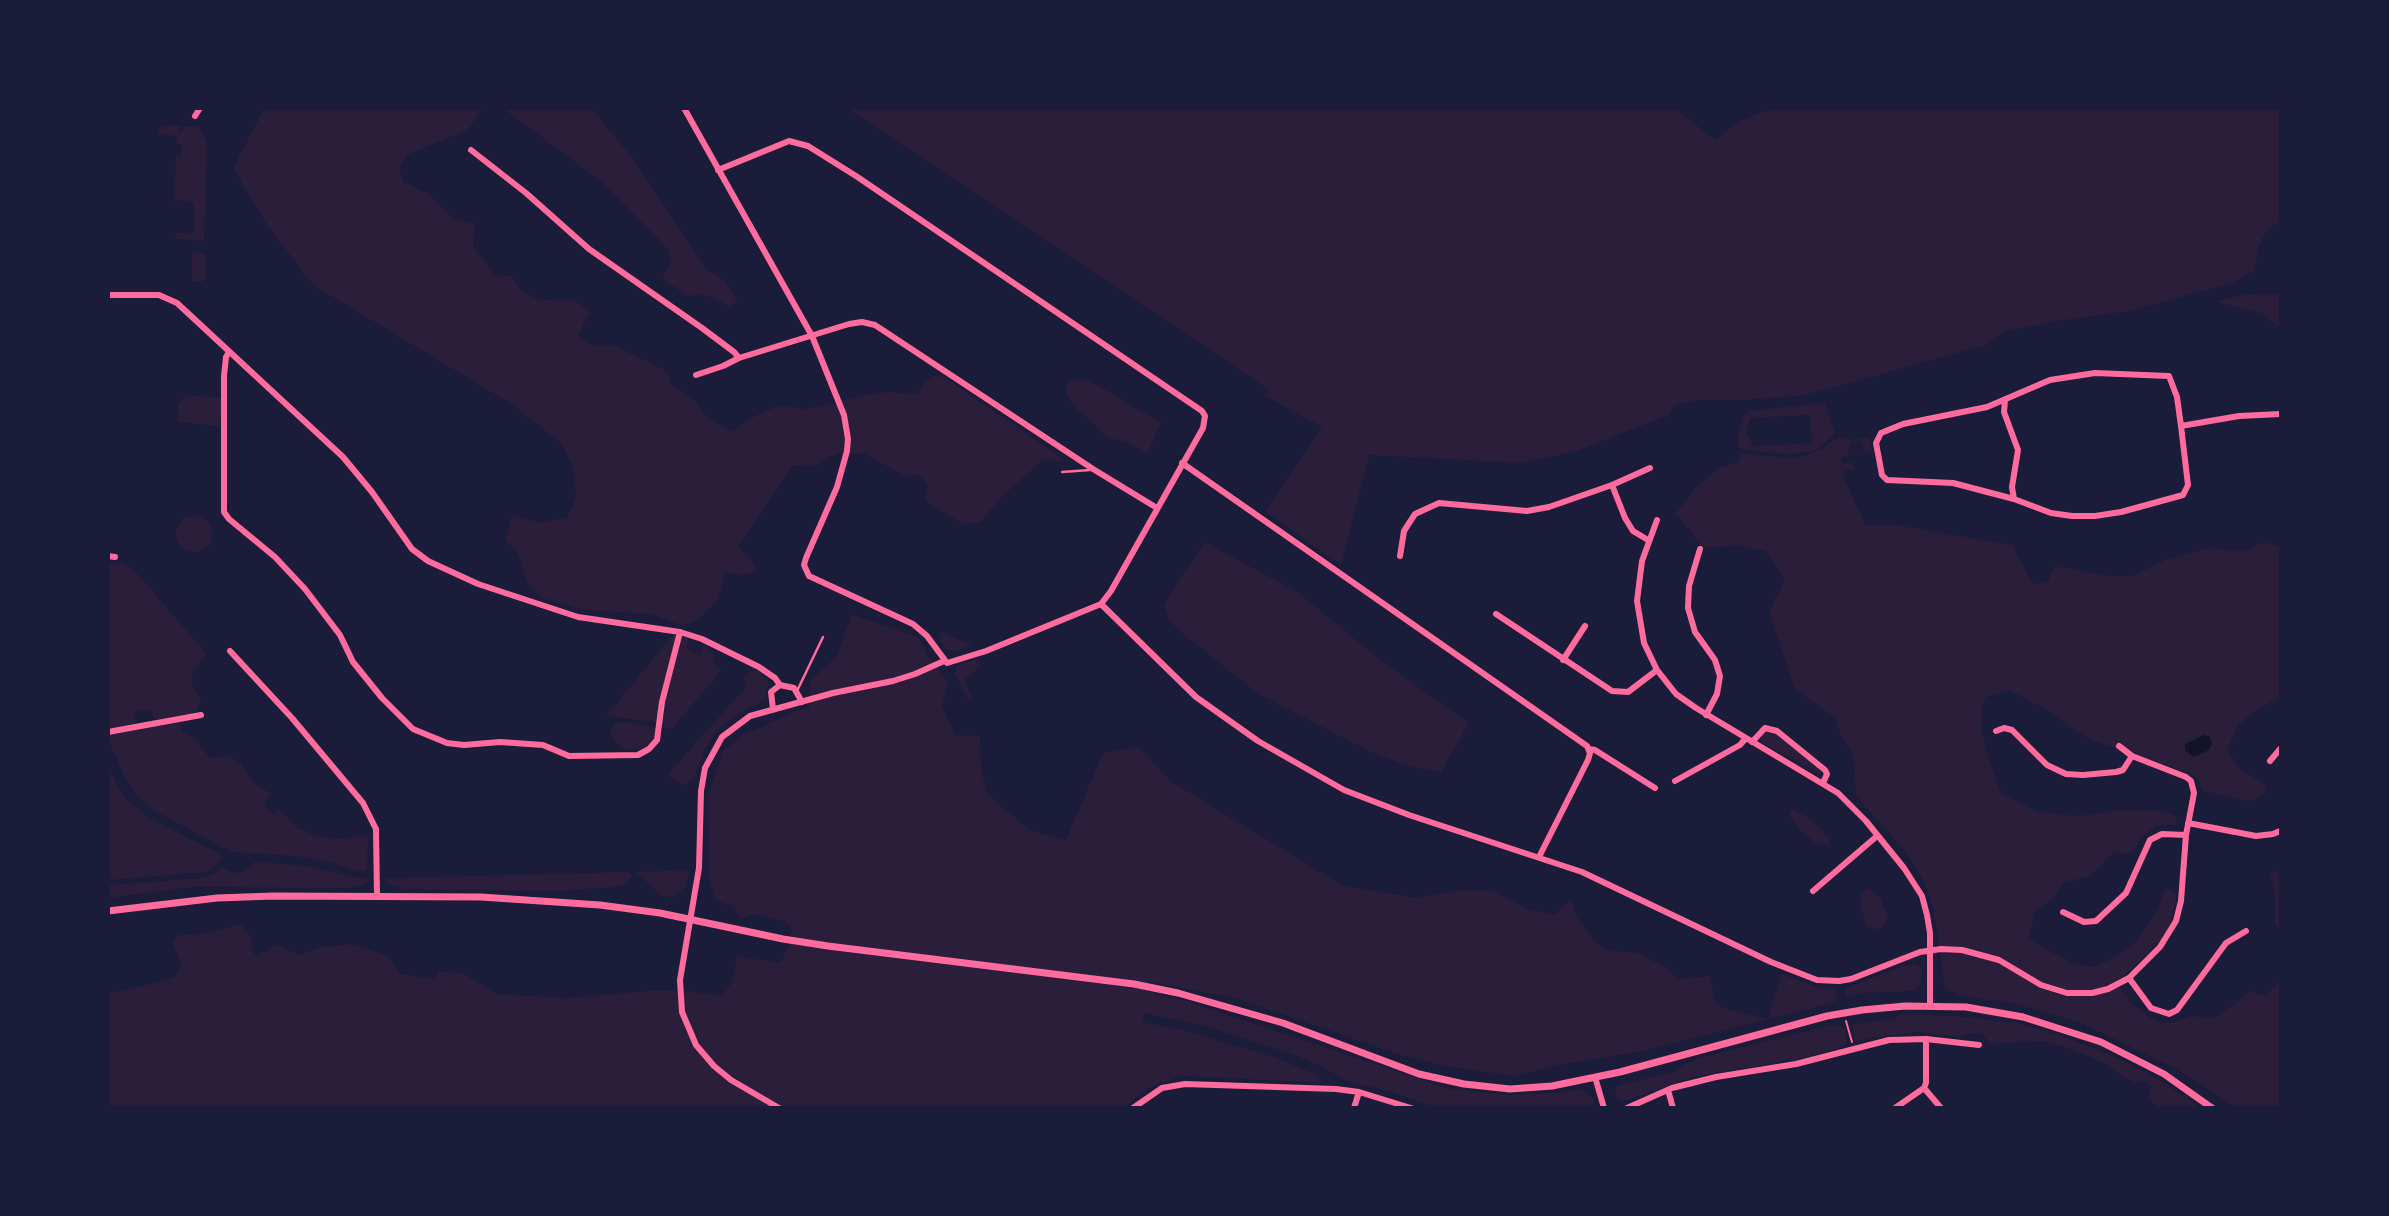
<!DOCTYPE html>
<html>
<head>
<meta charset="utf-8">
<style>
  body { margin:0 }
  #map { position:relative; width:2389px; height:1216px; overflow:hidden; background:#1b1b3a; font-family:"Source Sans 3",sans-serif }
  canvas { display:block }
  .frame { position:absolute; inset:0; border:110px solid #1b1b3a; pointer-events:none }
</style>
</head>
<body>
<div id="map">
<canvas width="2389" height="1216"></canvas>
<div class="frame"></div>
</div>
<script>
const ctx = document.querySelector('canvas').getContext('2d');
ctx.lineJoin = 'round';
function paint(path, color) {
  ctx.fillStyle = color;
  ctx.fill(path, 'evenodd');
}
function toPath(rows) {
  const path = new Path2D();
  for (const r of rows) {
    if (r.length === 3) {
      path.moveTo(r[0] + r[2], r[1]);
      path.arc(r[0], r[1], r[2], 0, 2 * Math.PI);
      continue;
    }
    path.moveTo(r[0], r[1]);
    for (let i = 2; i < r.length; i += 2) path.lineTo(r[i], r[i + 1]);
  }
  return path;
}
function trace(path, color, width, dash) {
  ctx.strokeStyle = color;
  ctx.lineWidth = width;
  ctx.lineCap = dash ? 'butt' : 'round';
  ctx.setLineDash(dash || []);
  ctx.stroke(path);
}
const green = toPath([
  [1675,108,1715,140,1740,121,1770,109,2280,109,2280,221,2269,228,2258,246,2255,270,2235,282,2131,311,2057,321,2006,331,1986,345,1821,391,1798,396,1741,400,1698,400,1674,405,1669,415,1577,451,1522,463,1369,455,1341,565,1265,511,1322,427,1265,396,1268,389,849,109],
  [264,109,482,109,468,130,409,154,399,168,404,182,429,194,452,218,475,223,473,246,494,275,512,276,522,292,540,300,572,299,590,311,578,335,591,345,615,346,667,371,671,385,693,398,706,417,732,431,760,413,781,405,805,410,859,396,889,392,917,394,923,384,933,376,944,377,1061,457,1064,462,1044,458,1003,496,980,522,963,524,924,500,928,485,919,475,904,476,866,454,838,453,814,466,792,465,738,546,756,565,755,572,742,575,725,572,718,600,698,620,683,626,651,614,597,611,575,608,540,597,527,581,517,551,505,540,512,515,540,523,567,517,576,498,574,469,561,443,513,405,313,285,267,225,233,168],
  [504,109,592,109,631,156,704,267,724,280,737,299,731,308,715,298,701,294,688,296,662,279,671,260,668,249,602,182],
  [163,125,182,126,178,135,185,127,199,127,207,144,204,241,174,239,176,233,194,234,195,216,193,204,178,199,174,204,176,156,182,156,182,145,176,144,177,136,159,134,158,129],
  [192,252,205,254,205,279,202,282,192,281],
  [2280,293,2280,328,2264,314,2216,302,2242,295],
  [1087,379,1161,423,1147,454,1126,442,1106,437,1094,423,1079,412,1066,395,1068,381],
  [187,395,220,398,222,401,220,426,178,422,178,404],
  [1825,403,1835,433,1826,443,1814,451,1789,455,1742,449,1737,445,1742,418,1749,411],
  [1810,415,1812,443,1753,446,1746,432,1750,418],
  [1838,437,1854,440,1869,437,1872,451,1864,452,1862,441,1851,442,1847,456,1841,459,1842,464,1853,462,1854,469,1843,471,1845,480,1865,525,1897,525,2012,545,2033,584,2048,581,2055,566,2109,576,2132,576,2165,560,2208,548,2244,551,2265,542,2280,548,2280,697,2259,709,2239,724,2227,750,2237,767,2266,785,2265,793,2259,797,2249,801,2202,791,2199,782,2193,774,2097,742,2076,731,2045,709,2009,690,1986,697,1981,711,1981,727,1987,753,2001,793,2038,812,2078,816,2119,810,2165,811,2177,816,2176,825,2157,825,2142,837,2130,854,2114,852,2092,875,2064,883,2052,899,2035,912,2028,939,2074,964,2093,967,2118,956,2136,941,2155,915,2166,887,2172,891,2177,894,2172,919,2163,938,2116,984,2132,1004,2146,1015,2158,1022,2171,1023,2191,1016,2208,1018,2216,1016,2235,1004,2249,991,2265,996,2280,981,2280,1107,2236,1107,2179,1070,2081,1023,2017,1004,1959,995,1945,988,1933,905,1924,882,1905,851,1856,796,1854,756,1840,735,1836,718,1795,689,1769,613,1785,579,1765,551,1740,546,1705,547,1675,514,1699,484,1721,467,1739,462,1741,453,1786,458,1801,457,1823,449],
  [194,534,18],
  [1205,542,1299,593,1384,663,1469,723,1441,772,1405,765,1365,749,1259,694,1176,628,1169,619,1164,606,1176,584],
  [120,563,134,570,207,654,193,670,192,685,201,698,195,713,155,720,150,709,134,712,136,721,134,724,109,729,109,564],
  [852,614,919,638,927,655,948,683,942,706,955,735,980,736,981,771,988,795,1031,831,1066,840,1103,753,1139,747,1172,782,1343,886,1418,898,1458,890,1494,891,1528,909,1555,915,1571,900,1575,914,1592,939,1608,950,1639,953,1663,966,1678,979,1711,976,1713,997,1722,1008,1768,1019,1781,974,1819,988,1836,989,1837,1001,1797,1012,1643,1051,1564,1064,1514,1076,1444,1066,1398,1054,1231,997,1149,982,1148,992,1185,1001,1450,1089,1513,1095,1558,1093,1582,1089,1593,1097,1594,1103,1592,1107,1434,1107,1389,1091,1346,1081,1323,1067,1292,1054,1204,1026,1144,1013,1143,1022,1183,1030,1268,1055,1318,1075,1323,1083,1181,1076,1148,1088,1125,1108,109,1108,109,992,123,991,174,978,182,965,173,943,178,935,201,934,241,924,251,936,252,951,257,956,276,945,301,955,322,947,353,944,388,956,400,974,435,979,438,971,465,974,496,994,567,998,648,991,688,991,722,996,732,982,737,956,781,963,792,938,790,926,785,921,755,914,741,919,734,907,715,900,709,875,708,795,724,750,743,735,794,712,809,708,810,681,837,656],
  [941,632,970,644,971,646,954,652,946,650,939,637],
  [673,635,687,637,689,642,686,648,699,655,704,645,715,655,713,663,721,671,671,730,653,722,606,716],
  [974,660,980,661,980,665,973,674,964,680,973,697,969,700,955,674,956,667],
  [751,671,759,671,769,684,763,701,737,714,716,732,705,749,693,780,682,785,668,774,746,687,744,676],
  [628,722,656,728,655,740,642,749,625,749,615,742,610,732,616,723],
  [178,723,184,733,194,738,210,758,227,756,242,764,252,782,272,794,263,803,274,815,280,810,297,828,316,836,339,839,366,835,368,839,367,870,355,871,330,862,295,856,231,852,155,811,138,797,126,779,109,742,109,735],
  [1768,730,1772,731,1821,770,1820,774,1761,742,1761,736],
  [108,767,123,796,134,805,148,817,222,855,217,865,208,872,109,880],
  [1793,809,1810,819,1822,830,1830,840,1829,845,1815,843,1801,831,1789,813],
  [254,862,308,866,357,878,368,878,369,880,365,885,352,888,193,887,109,898,109,885,201,878,214,874,221,867,235,873,244,872],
  [686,870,689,872,686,886,673,898,660,895,636,872],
  [2280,870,2280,928,2275,923,2275,894,2270,873],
  [627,872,633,875,624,887,617,884,616,887,560,891,405,889,392,886,385,881,387,878],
  [1867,888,1879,896,1888,916,1886,924,1878,930,1867,926,1861,909,1861,895],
  [1915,964,1921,968,1922,973,1919,985,1913,991,1860,993,1846,998,1845,988,1901,967],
  [1899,1014,1968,1017,2020,1024,2059,1035,2121,1059,2168,1085,2199,1107,2158,1107,2148,1099,2151,1086,2147,1083,2142,1081,2134,1084,2103,1063,2068,1048,2043,1041,1988,1044,1985,1037,1980,1034,1972,1033,1958,1037,1918,1032,1871,1038,1855,1042,1852,1024,1896,1019],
  [1836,1024,1845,1029,1847,1041,1845,1046,1833,1050,1793,1060,1692,1077,1628,1100,1621,1100,1615,1096,1616,1087,1620,1085,1672,1072,1686,1063,1703,1057]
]);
const water = toPath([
  [2204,735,2210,737,2212,743,2209,750,2193,757,2185,750,2185,744]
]);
const path = toPath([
  [1846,1021,1852,1042]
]);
const service = toPath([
  [1062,472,1090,470],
  [797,691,823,637]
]);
const minor = toPath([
  [684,108,812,336,844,415,848,439,847,451,837,487,806,558,804,565,809,576,913,624,927,636,947,663,986,651,1101,604,1111,591,1203,428,1205,416,1202,411,856,176,808,146,789,141,718,170],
  [195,116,200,108],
  [471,150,526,193,589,249,702,328,734,352,739,358],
  [108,295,159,295,177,303,343,457,372,492,412,549,428,561,478,584,578,617,680,632,702,639,759,667,775,678,780,685],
  [229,352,226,357,224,376,224,512,229,519,275,557,305,589,340,635,353,662,382,698,413,729,447,743,464,745,500,742,543,745,569,756,638,755,649,749,657,740,662,702,680,632],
  [696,375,723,366,739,358,849,324,862,322,875,325,1093,469,1157,508],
  [2005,400,2004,412,2018,450,2012,487,2014,499],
  [2181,426,2188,485,2183,495,2121,512,2095,516,2072,516,2051,513,2014,499,1953,483,1887,480,1882,475,1876,443,1881,433,1903,424,1987,407,2050,380,2095,373,2169,376,2177,397,2181,426,2239,416,2280,414],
  [1182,463,1587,746,1590,753,1588,760,1539,857],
  [1612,485,1650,468],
  [1657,520,1642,561,1637,601,1644,643,1657,670,1676,694,1696,708,1838,793,1866,821,1904,868,1922,896,1927,915,1930,933,1930,1006],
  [1700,549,1689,586,1688,608,1695,632,1715,660,1720,676,1717,694,1706,715],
  [108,556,115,557],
  [1400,556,1404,531,1415,514,1439,503,1527,511,1549,507,1612,485,1625,518,1633,531,1648,540],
  [1101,604,1196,697,1258,741,1344,790,1409,815,1582,872,1771,962,1817,980,1839,981,1851,979,1920,952,1941,949,1962,950,1999,960,2041,985,2067,993,2092,993,2108,989,2129,978,2160,947,2176,921,2181,901,2186,835,2194,793,2191,781,2186,777,2132,756,2119,746],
  [1496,614,1612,691,1628,692,1657,670],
  [230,651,292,718,363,803,376,829,377,896],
  [1563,660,1585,626],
  [773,709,771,692,780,685,794,688,802,702],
  [1996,731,2004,728,2012,730,2047,765,2066,774,2083,775,2116,772,2123,770,2132,756],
  [108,732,201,715],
  [1752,742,1765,728,1777,731,1825,770,1827,774,1823,783],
  [1589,749,1595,750,1655,788],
  [2270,761,2280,749],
  [1675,781,1740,745,1746,738],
  [2188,823,2256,836,2273,834,2280,831],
  [1813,891,1877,836],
  [2063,912,2084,922,2096,921,2126,893,2150,840,2162,834,2186,835],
  [2129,978,2151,1008,2169,1014,2177,1010,2226,943,2246,931],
  [1926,1039,1926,1083,1924,1088,1941,1108],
  [1595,1077,1604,1108],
  [1668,1090,1673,1108],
  [779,1108,731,1080,714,1066,696,1045,682,1012,680,980,699,868,701,791,705,768,722,737,750,716,833,693,893,681,915,674,944,661],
  [1133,1108,1162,1088,1185,1084,1336,1089,1359,1092,1411,1108],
  [1354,1108,1359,1092],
  [1627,1108,1672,1088,1716,1077,1796,1064,1889,1040,1926,1039,1979,1045],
  [1895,1108,1924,1088]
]);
const tertiary = toPath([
  [108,911,217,898,273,896,481,897,600,905,660,913,783,939,828,946,1134,984,1178,993,1283,1023,1419,1074,1464,1084,1510,1089,1552,1086,1620,1072,1827,1016,1862,1010,1905,1006,1966,1007,2023,1017,2101,1042,2164,1074,2212,1108]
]);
paint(green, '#2a1e3b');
paint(water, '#12122b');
trace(path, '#ff6b9d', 2);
trace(service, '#ff6b9d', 2.5);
trace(minor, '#ff6b9d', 6);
trace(tertiary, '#ff6b9d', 7);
</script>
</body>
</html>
